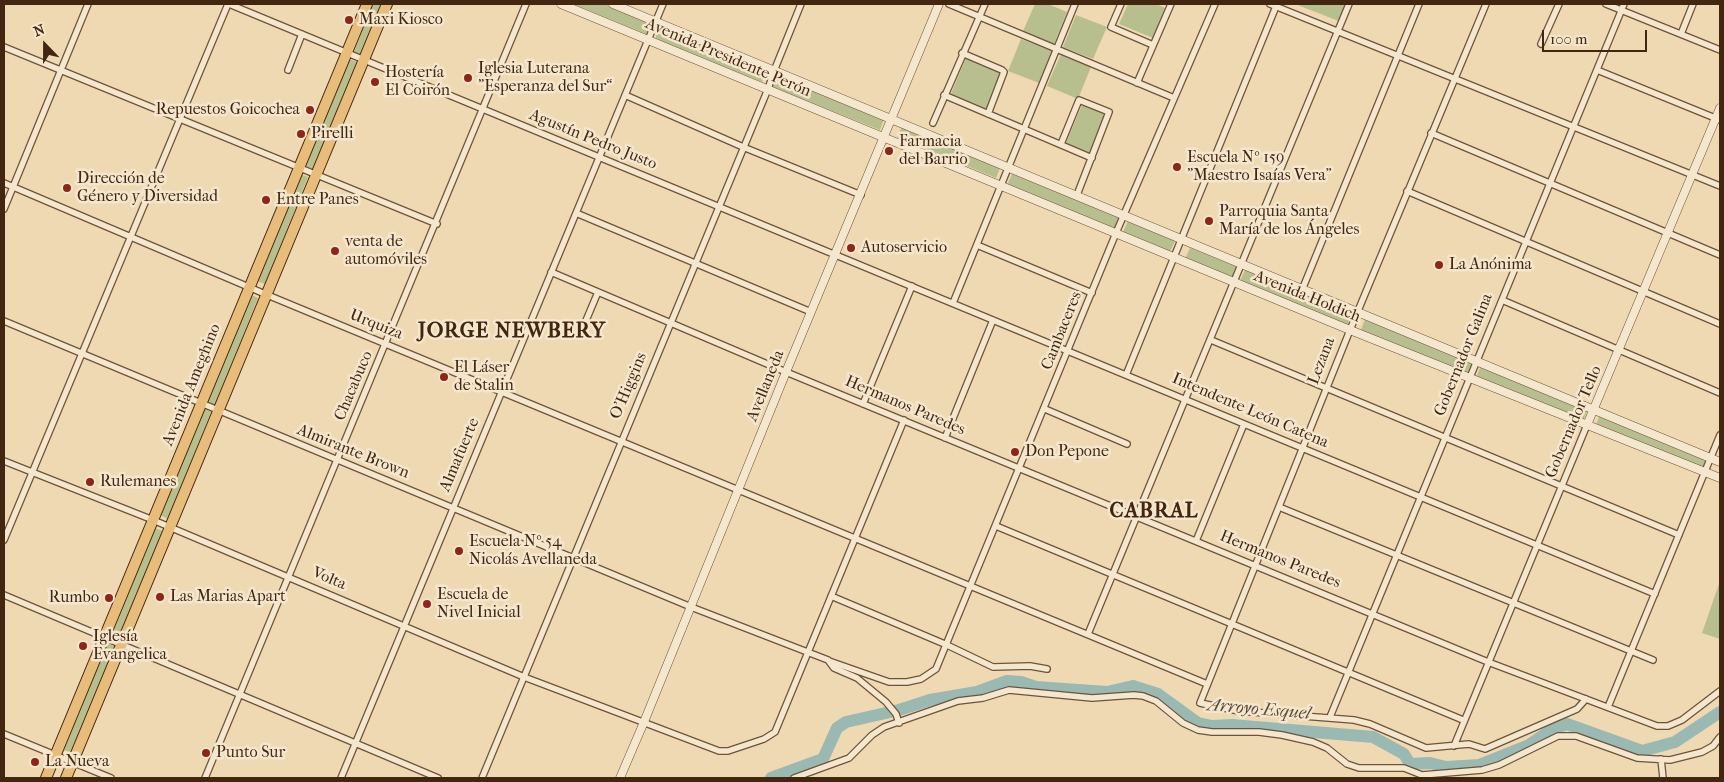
<!DOCTYPE html>
<html>
<head>
<meta charset="utf-8">
<style>
  body { margin:0 }
  #map { position:relative; width:1724px; height:782px; overflow:hidden; background:#efd9b3; font-family:"IM FELL French Canon",serif }
  canvas { display:block }
  .frame { position:absolute; inset:0; border:5px solid #422610; pointer-events:none }
  .north { position:absolute; left:20px; top:20px; width:50px; height:50px; -webkit-text-stroke:4px #f5e6ce; paint-order:stroke; rotate:338deg; font-size:14px; font-weight:700; line-height:20px; text-align:center; color:#422610 }
  .north::after { content:''; display:block; margin:auto; width:18px; height:22px; background:#422610; clip-path:polygon(50% 0,100% 100%,50% 72%,0 100%) }
  .scale { position:absolute; left:1542px; top:30px; width:105px; height:22px; box-sizing:border-box; border:2px solid #422610; border-top:0; padding-left:6px; font-size:15px; line-height:18px; white-space:nowrap; color:#422610; -webkit-text-stroke:4px #f5e6ce; paint-order:stroke }
</style>
</head>
<body>
<div id="map">
<canvas width="1724" height="782"></canvas>
<div class="frame"></div>
<div class="north">N</div>
<div class="scale">100 m</div>
</div>
<script>
const ctx = document.querySelector('canvas').getContext('2d');
ctx.lineJoin = 'round';
function paint(path, color) {
  ctx.fillStyle = color;
  ctx.fill(path, 'evenodd');
}
function toPath(rows) {
  const path = new Path2D();
  for (const r of rows) {
    path.moveTo(r[0], r[1]);
    for (let i = 2; i < r.length; i += 2) path.lineTo(r[i], r[i + 1]);
  }
  return path;
}
function trace(path, color, width, dash) {
  ctx.strokeStyle = color;
  ctx.lineWidth = width;
  ctx.lineCap = dash ? 'butt' : 'round';
  ctx.setLineDash(dash || []);
  ctx.stroke(path);
}
function write(font, color, halo, rows, align = 'center') {
  ctx.font = font + ' "IM FELL French Canon",serif';
  ctx.lineWidth = 5;
  ctx.setLineDash([]);
  ctx.textBaseline = 'middle';
  ctx.strokeStyle = halo;
  ctx.fillStyle = color;
  for (const [text, x, y, turn = 0] of rows) {
    ctx.save();
    ctx.translate(x, y);
    ctx.rotate((+turn || 0) * Math.PI / 180);
    ctx.textAlign = isNaN(turn) ? turn : align;
    if (halo) ctx.strokeText(text, 0, 0);
    ctx.fillText(text, 0, 0);
    ctx.restore();
  }
}
const green = toPath([
  [373,4,383,4,362,55,354,52],
  [573,4,605,4,651,22,646,34],
  [1035,4,1048,4,1067,12,1054,44,1023,31],
  [1128,4,1156,4,1165,8,1153,38,1119,24],
  [1295,4,1348,4,1341,22],
  [1076,15,1107,27,1093,59,1063,47],
  [659,28,767,71,762,82,655,39],
  [1021,39,1052,51,1039,83,1008,71],
  [1061,54,1091,67,1078,99,1047,86],
  [966,58,1002,73,987,109,951,94],
  [349,59,357,62,314,169,306,166],
  [777,75,884,119,880,130,772,87],
  [1082,105,1106,115,1090,153,1066,143],
  [902,127,1000,168,996,178,897,137],
  [300,174,308,177,265,284,257,281],
  [1012,174,1119,217,1114,229,1007,185],
  [1128,221,1175,241,1170,252,1123,232],
  [1190,248,1237,267,1232,278,1185,259],
  [1245,270,1352,314,1347,325,1240,281],
  [250,294,258,298,215,405,207,401],
  [1365,319,1472,363,1468,374,1361,330],
  [1481,366,1588,409,1583,421,1476,377],
  [203,408,211,412,168,519,160,515],
  [1600,414,1707,457,1702,469,1596,425],
  [155,528,163,531,120,638,112,635],
  [1720,581,1720,639,1702,633],
  [107,643,115,647,73,754,64,750]
]);
const river = toPath([
  [771,778,823,759,837,728,846,722,899,710,930,700,977,692,1007,681,1021,682,1036,687,1107,692,1133,686,1158,694,1198,723,1212,726,1232,725,1373,737,1404,754,1410,764,1430,763,1446,767,1479,765,1529,745,1551,730,1567,724,1642,751,1675,742,1720,712]
]);
const minor = toPath([
  [229,4,1655,594],
  [949,4,1174,98],
  [1121,4,1111,27,1153,45],
  [1270,4,1720,186],
  [1486,4,1350,330,1200,703,1239,711,1354,720,1370,724,1426,748,1469,744,1485,749,1577,709,1586,699],
  [1606,4,1720,50],
  [1681,34,1693,4],
  [1541,44,1559,4],
  [4,47,437,224],
  [962,53,1002,70,1004,72,988,114],
  [288,70,302,34],
  [1597,70,1720,120],
  [1137,83,1171,4],
  [625,95,743,147,861,195],
  [944,95,1092,158],
  [933,123,985,4],
  [1431,133,1720,255],
  [1061,144,1079,100,1109,112,1077,195],
  [4,183,265,294,1207,684],
  [1407,191,1720,324],
  [4,209,88,4],
  [576,213,811,312],
  [977,245,1092,293],
  [551,272,786,372,1488,662,1657,726,1668,726,1682,720,1720,691],
  [1302,290,1419,4],
  [1502,300,1720,393],
  [953,303,1075,4],
  [4,321,691,607,828,660,834,668,857,678,886,702,896,714,899,723],
  [582,330,598,292],
  [1211,340,1679,535],
  [1126,375,1277,4],
  [863,404,912,286],
  [1045,409,1127,444],
  [945,438,993,320],
  [4,461,153,520,524,677,719,751,728,751,764,739,775,732,904,420],
  [1279,507,1653,660],
  [996,526,1463,720],
  [4,540,228,4],
  [1196,541,1244,424],
  [4,595,438,778],
  [831,596,947,645,993,667,1030,666,1047,669],
  [1088,634,1349,4],
  [829,661,889,682,907,682,921,679,936,669,1116,233,1215,4],
  [1608,707,1720,435],
  [1330,717,1624,4],
  [4,734,111,778],
  [1454,746,1587,425],
  [1661,759,1663,778],
  [205,778,526,4],
  [341,778,663,4],
  [482,778,768,89,774,71,801,4],
  [794,778,849,758,872,735,884,727,958,701,983,698,1009,690,1092,698,1134,695,1143,696,1156,701,1183,723,1198,730,1212,732,1259,732,1282,735,1313,742,1327,748,1347,764,1359,768,1404,768,1422,775,1482,770,1499,765,1558,736,1576,736,1637,758,1670,760,1702,752,1713,746,1720,737]
]);
const tertiary = toPath([
  [561,4,1350,330,1720,478],
  [613,4,1720,462],
  [1587,425,1720,108],
  [620,778,644,722,786,372,939,4]
]);
const trunk = toPath([
  [46,778,367,4],
  [66,778,387,4]
]);
const markers = [
  [349,20,5,"#8f2418"],
  [468,78,5,"#8f2418"],
  [375,82,5,"#8f2418"],
  [310,110,5,"#8f2418"],
  [301,134,5,"#8f2418"],
  [889,151,5,"#8f2418"],
  [1177,167,5,"#8f2418"],
  [67,188,5,"#8f2418"],
  [266,200,5,"#8f2418"],
  [1209,221,5,"#8f2418"],
  [851,248,5,"#8f2418"],
  [335,251,5,"#8f2418"],
  [1439,265,5,"#8f2418"],
  [444,377,5,"#8f2418"],
  [1015,452,5,"#8f2418"],
  [90,482,5,"#8f2418"],
  [459,551,5,"#8f2418"],
  [160,597,5,"#8f2418"],
  [109,598,5,"#8f2418"],
  [427,604,5,"#8f2418"],
  [83,646,5,"#8f2418"],
  [206,753,5,"#8f2418"],
  [35,762,5,"#8f2418"]
];
const poiNames = [
  ["Maxi Kiosco",359,20],
  ["Iglesia Luterana",478,69],
  ["”Esperanza del Sur“",478,87],
  ["Hostería",385,73],
  ["El Coirón",385,91],
  ["Repuestos Goicochea",300,110,"right"],
  ["Pirelli",311,134],
  ["Farmacia",899,142],
  ["del Barrio",899,160],
  ["Escuela Nº 159",1187,158],
  ["\"Maestro Isaías Vera\"",1187,176],
  ["Dirección de",77,179],
  ["Género y Diversidad",77,197],
  ["Entre Panes",276,200],
  ["Parroquia Santa",1219,212],
  ["María de los Ángeles",1219,230],
  ["venta de",345,242],
  ["automóviles",345,260],
  ["Autoservicio",861,248],
  ["La Anónima",1449,265],
  ["El Láser",454,368],
  ["de Stalin",454,386],
  ["Don Pepone",1025,452],
  ["Rulemanes",100,482],
  ["Escuela Nº 54",469,542],
  ["Nicolás Avellaneda",469,560],
  ["Escuela de",437,595],
  ["Nivel Inicial",437,613],
  ["Las Marias Apart",170,597],
  ["Rumbo",99,598,"right"],
  ["Iglesía",93,637],
  ["Evangelica",93,655],
  ["Punto Sur",216,753],
  ["La Nueva",45,762]
];
const streetNames = [
  ["Avenida Presidente Perón",728,58,23],
  ["Agustín Pedro Justo",593,140,22],
  ["Avenida Holdich",1307,297,22],
  ["Urquiza",376,325,22],
  ["Cambaceres",1062,331,-68],
  ["Gobernador Galina",1464,355,-68],
  ["Lezana",1322,361,-69],
  ["Avenida Ameghino",192,385,-68],
  ["Chacabuco",354,386,-67],
  ["O'Higgins",629,386,-67],
  ["Avellaneda",766,386,-68],
  ["Hermanos Paredes",905,406,23],
  ["Intendente León Catena",1250,411,23],
  ["Gobernador Tello",1574,422,-67],
  ["Almirante Brown",353,452,22],
  ["Almafuerte",460,455,-67],
  ["Hermanos Paredes",1280,560,22],
  ["Volta",329,579,23]
];
const waterNames = [
  ["Arroyo Esquel",1259,710,5]
];
const districtNames = [
  ["JORGE NEWBERY",512,332],
  ["CABRAL",1154,512]
];
paint(green, '#b7bf8e');
trace(river, '#9bb9b3', 12);
trace(minor, '#6d5339', 8);
trace(tertiary, '#6d5339', 9);
trace(trunk, '#422610', 12);
trace(minor, '#f5e6ce', 5.5);
trace(tertiary, '#f5e6ce', 8);
trace(trunk, '#e8bc7a', 10);
for (const [x, y, r, color] of markers) {
  const dot = new Path2D();
  dot.arc(x, y, r, 0, 2 * Math.PI);
  ctx.fillStyle = color;
  ctx.fill(dot);
  trace(dot, '#f5e6ce', 2);
}
write('16px', '#422610', '#f5e6ce', poiNames, 'left');
write('16px', '#422610', '#f5e6ce', streetNames);
write('italic 18px', '#584b39', '#f5e6ce', waterNames);
ctx.letterSpacing = '1px';
write('bold 21px', '#422610', '#f5e6ce', districtNames);
ctx.letterSpacing = '0px';
</script>
</body>
</html>
